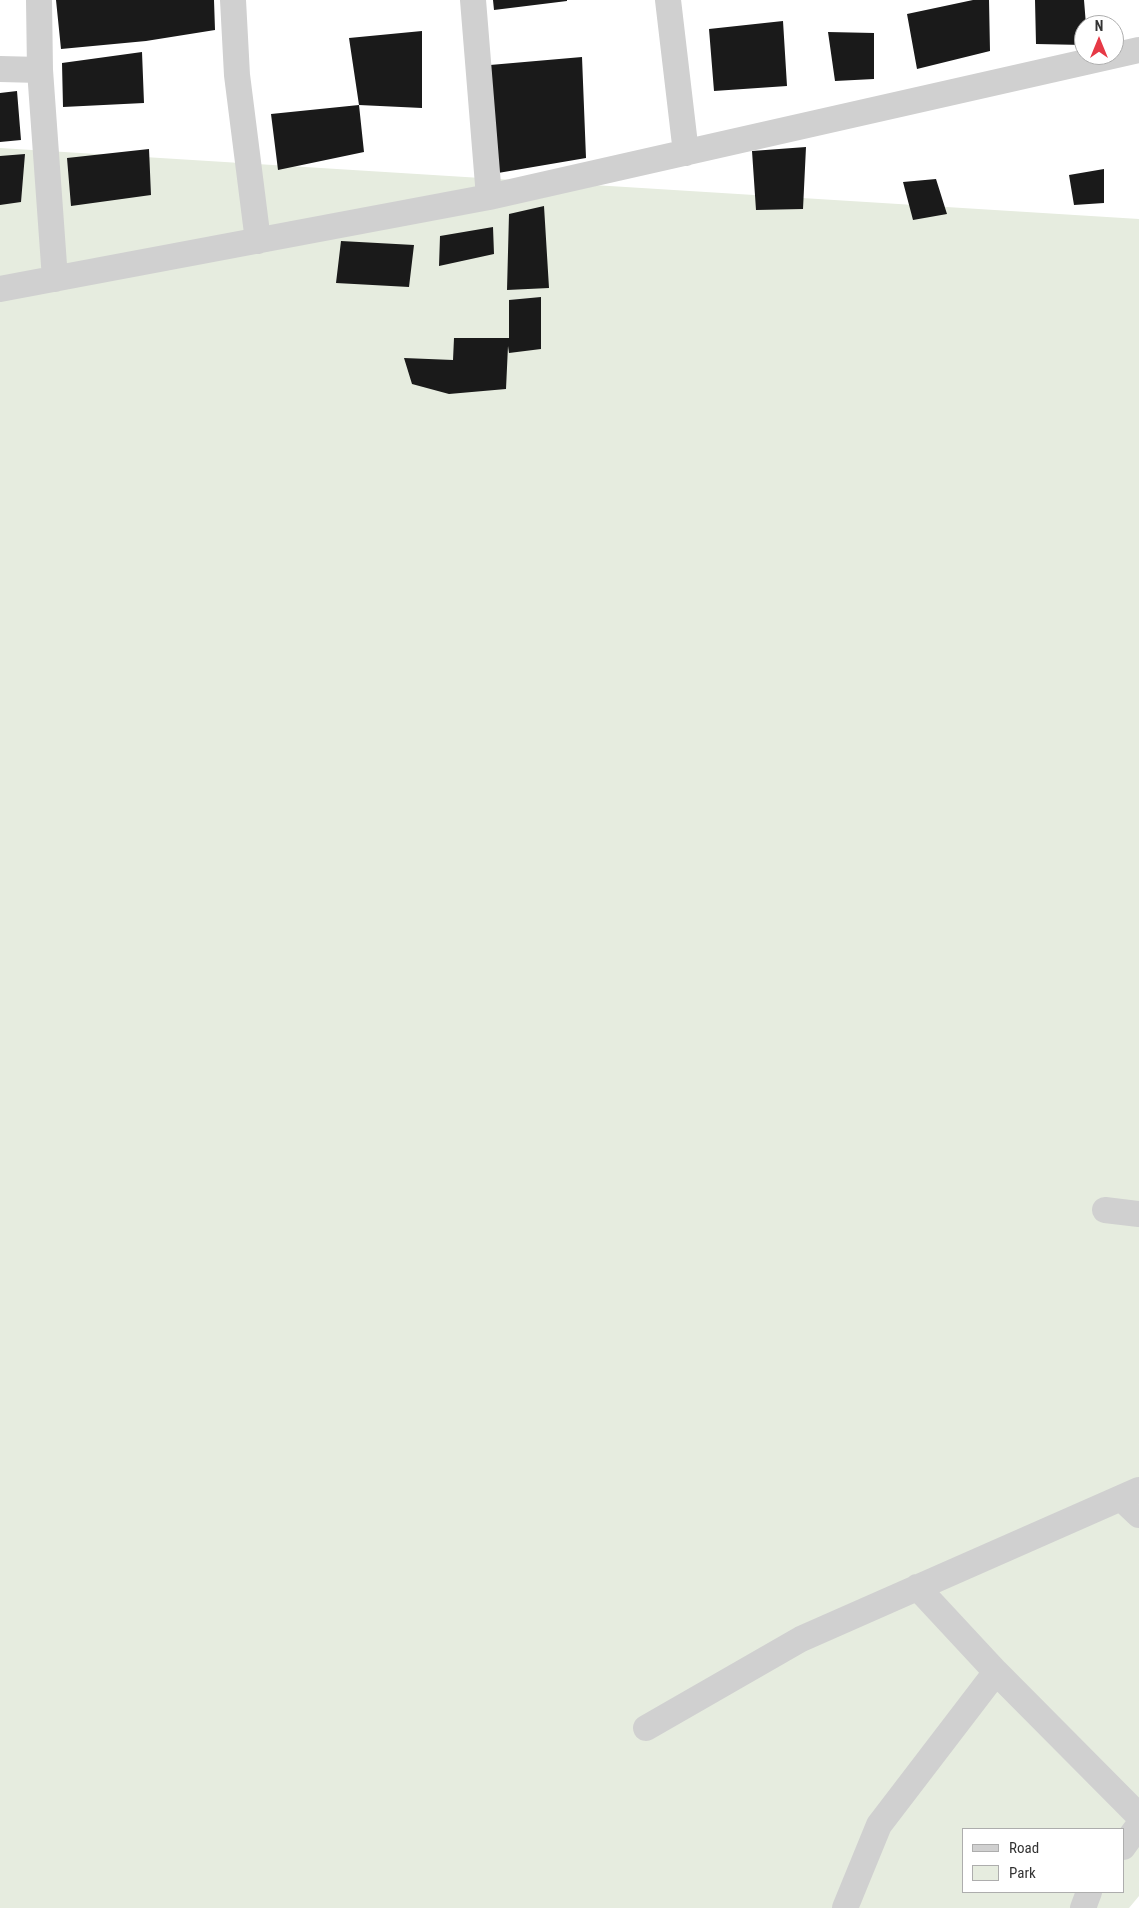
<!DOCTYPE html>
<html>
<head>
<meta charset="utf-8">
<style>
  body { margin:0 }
  #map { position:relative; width:1139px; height:1908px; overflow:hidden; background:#fff; font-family:"Roboto Condensed",sans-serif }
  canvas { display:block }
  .legend { position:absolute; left:962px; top:1828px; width:162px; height:65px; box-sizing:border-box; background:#fff; border:1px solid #adadad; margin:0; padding:6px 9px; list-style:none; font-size:15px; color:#333 }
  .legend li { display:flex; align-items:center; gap:10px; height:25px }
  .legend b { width:25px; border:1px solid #adadad }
  .north { position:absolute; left:1074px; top:15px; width:50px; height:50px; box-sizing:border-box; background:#fff; border:1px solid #adadad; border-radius:50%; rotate:0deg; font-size:14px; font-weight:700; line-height:20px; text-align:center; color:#333 }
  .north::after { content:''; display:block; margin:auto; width:18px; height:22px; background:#e63946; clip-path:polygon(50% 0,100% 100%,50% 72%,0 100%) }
</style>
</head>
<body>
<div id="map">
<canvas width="1139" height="1908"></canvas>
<ul class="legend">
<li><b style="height:6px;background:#d0d0d0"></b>Road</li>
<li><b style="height:14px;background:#e6ecdf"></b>Park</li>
</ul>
<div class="north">N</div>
</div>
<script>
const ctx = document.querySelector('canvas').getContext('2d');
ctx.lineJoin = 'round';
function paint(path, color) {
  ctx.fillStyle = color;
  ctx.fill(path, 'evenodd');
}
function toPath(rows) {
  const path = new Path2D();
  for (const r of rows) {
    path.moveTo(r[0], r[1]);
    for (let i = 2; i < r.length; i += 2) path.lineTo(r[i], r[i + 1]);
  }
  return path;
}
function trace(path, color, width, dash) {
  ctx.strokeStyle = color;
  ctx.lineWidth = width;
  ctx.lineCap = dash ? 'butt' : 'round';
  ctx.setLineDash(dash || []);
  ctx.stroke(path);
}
const green = toPath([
  [0,148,1139,219,1139,1896,1129,1908,0,1908],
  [963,1829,1123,1829,1123,1892,963,1892]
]);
const building = toPath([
  [56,0,214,0,215,30,146,41,61,49],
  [493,0,567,0,567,1,494,10],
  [973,0,989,0,990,51,917,69,907,14],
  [1035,0,1084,0,1086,25,1084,25,1084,45,1036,44],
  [783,21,787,86,714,91,709,29],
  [422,31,422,108,359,105,349,38],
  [828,32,874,33,874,79,835,81],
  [142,52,144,103,63,107,62,63],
  [582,57,586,158,498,173,490,65],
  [17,91,21,140,0,142,0,93],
  [359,105,364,152,278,170,271,114],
  [806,147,803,209,756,210,752,151],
  [149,149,151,195,71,206,67,158],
  [25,154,21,202,0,205,0,156],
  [1104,169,1104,203,1074,205,1069,175],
  [936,179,947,214,913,220,903,182],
  [544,206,549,288,507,290,509,214],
  [493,227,494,254,439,266,440,236],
  [341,241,414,245,409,287,336,283],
  [541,297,541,349,509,353,508,346,506,389,449,394,412,384,404,358,453,360,454,338,509,338,509,300]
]);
const street = toPath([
  [233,0,237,75,258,241],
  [668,0,686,153],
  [0,69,40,70,39,0],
  [40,70,55,279],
  [489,197,1139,50],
  [0,289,489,197,473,0],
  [1105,1210,1139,1214],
  [1121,1498,1139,1515],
  [917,1587,996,1672],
  [646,1728,801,1639,1139,1490],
  [1123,1847,1139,1825],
  [845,1908,879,1825,996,1672,1139,1816],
  [1083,1908,1089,1892]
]);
paint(green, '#e6ecdf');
paint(building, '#1a1a1a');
trace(street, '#d0d0d0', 26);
</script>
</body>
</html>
